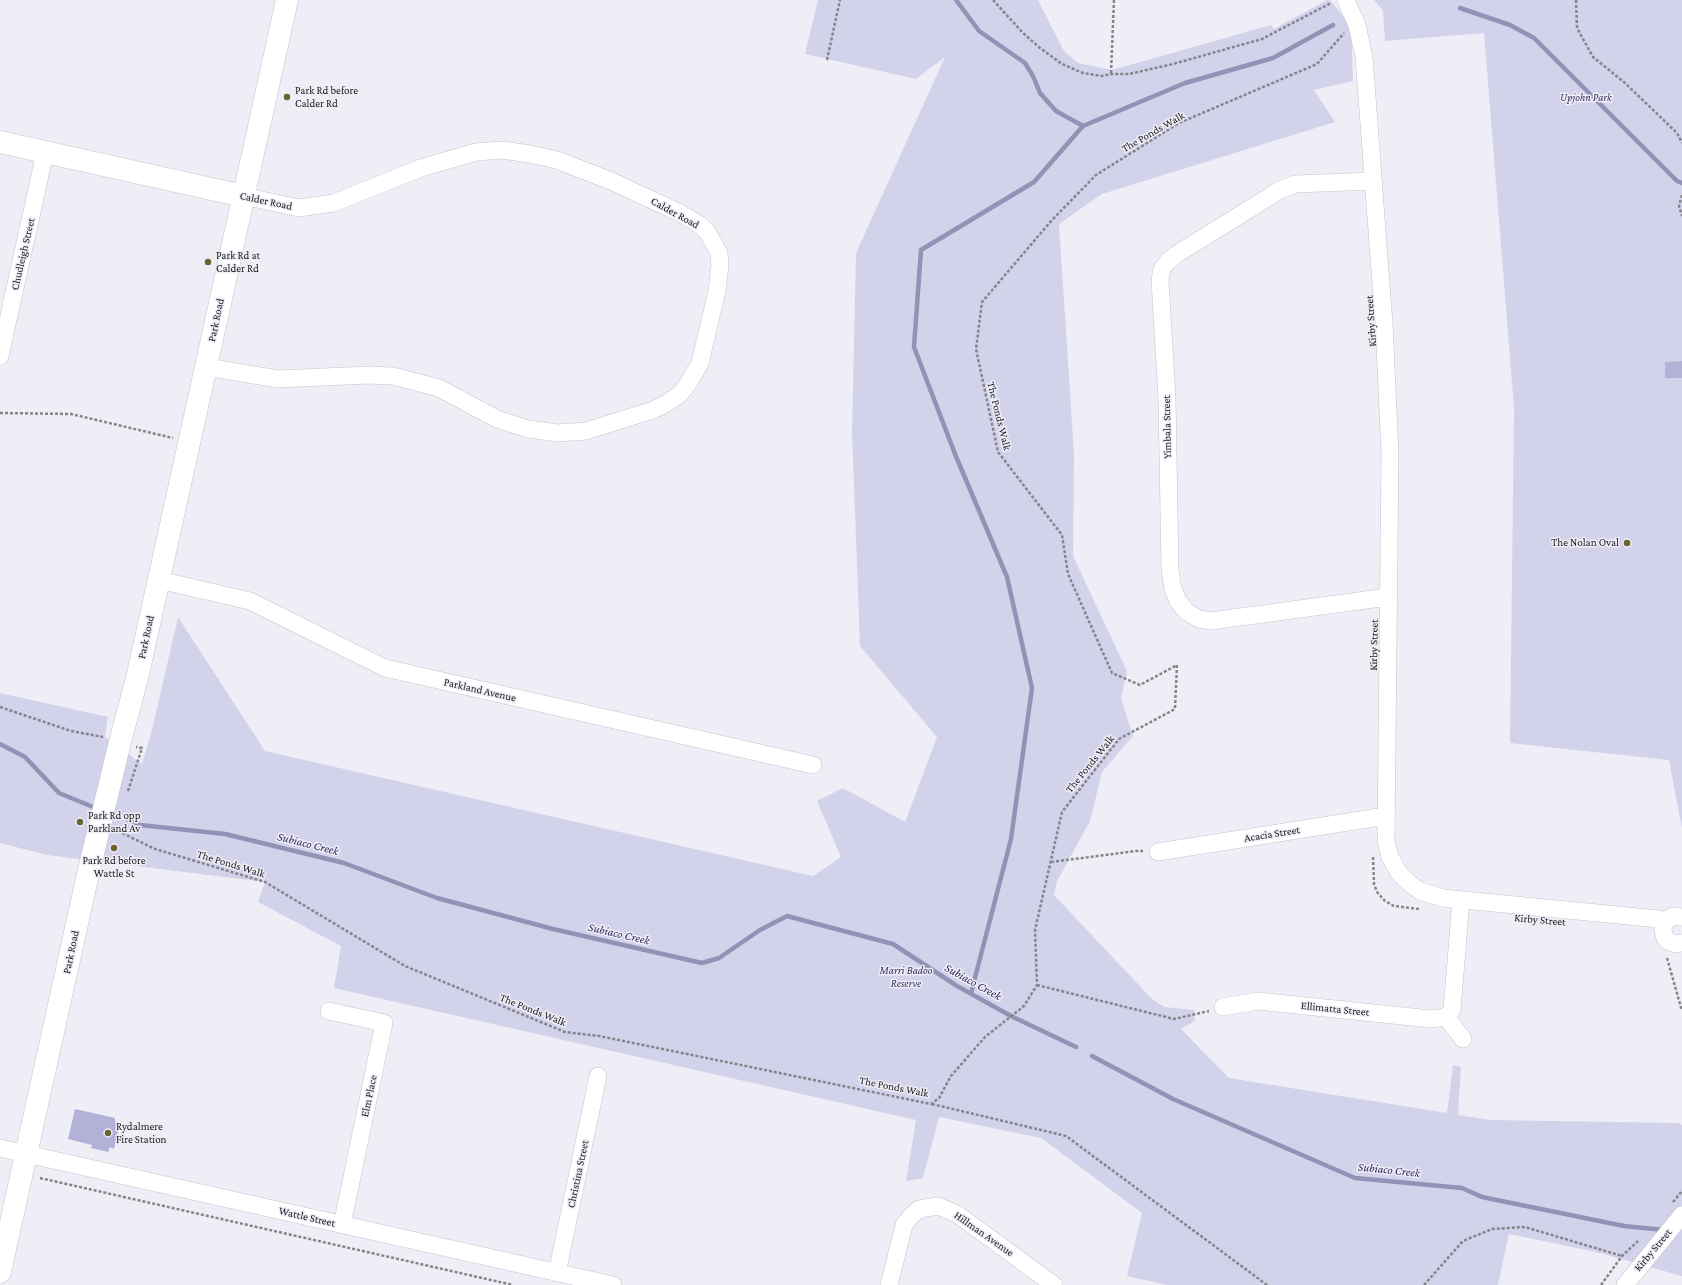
<!DOCTYPE html>
<html>
<head>
<meta charset="utf-8">
<style>
  body { margin:0 }
  canvas { display:block; background:#efeef7 }
</style>
</head>
<body>
<canvas width="1682" height="1285"></canvas>
<script>
const ctx = document.querySelector('canvas').getContext('2d');
ctx.lineJoin = 'round';
function paint(path, color) {
  ctx.fillStyle = color;
  ctx.fill(path, 'evenodd');
}
function toPath(rows) {
  const path = new Path2D();
  for (const r of rows) {
    path.moveTo(r[0], r[1]);
    for (let i = 2; i < r.length; i += 2) path.lineTo(r[i], r[i + 1]);
  }
  return path;
}
function trace(path, color, width, dash) {
  ctx.strokeStyle = color;
  ctx.lineWidth = width;
  ctx.lineCap = dash ? 'butt' : 'round';
  ctx.setLineDash(dash || []);
  ctx.stroke(path);
}
function write(font, color, halo, rows, align = 'center') {
  ctx.font = font + ' "Crimson Pro",serif';
  ctx.lineWidth = 3;
  ctx.setLineDash([]);
  ctx.textBaseline = 'middle';
  ctx.strokeStyle = halo;
  ctx.fillStyle = color;
  for (const [text, x, y, turn = 0] of rows) {
    ctx.save();
    ctx.translate(x, y);
    ctx.rotate((+turn || 0) * Math.PI / 180);
    ctx.textAlign = isNaN(turn) ? turn : align;
    if (halo) ctx.strokeText(text, 0, 0);
    ctx.fillText(text, 0, 0);
    ctx.restore();
  }
}
const green = toPath([
  [818,0,1038,0,1064,51,1078,63,1112,70,1271,25,1274,29,1327,0,1330,0,1351,26,1353,81,1314,90,1335,122,1102,194,1059,224,1074,454,1073,556,1127,671,1121,698,1133,736,1102,772,1090,821,1057,881,1054,895,1152,999,1164,1007,1194,1010,1195,1021,1181,1029,1229,1078,1447,1113,1453,1065,1461,1067,1458,1115,1491,1120,1679,1123,1682,1125,1682,1276,1596,1252,1509,1234,1498,1285,1167,1285,1127,1276,1142,1213,1041,1138,939,1117,923,1178,906,1181,916,1120,334,988,341,946,258,902,265,882,47,855,0,843,0,693,108,717,105,737,142,764,152,730,178,617,265,751,813,876,841,857,817,801,843,788,905,822,937,737,860,646,852,431,856,253,945,57,916,79,805,54],
  [1374,0,1682,0,1682,829,1669,760,1510,743,1514,408,1484,33,1385,41,1383,11]
]);
const stream = toPath([
  [956,0,979,31,1025,63,1033,76,1040,93,1056,111,1083,126,1034,182,921,250,914,347,955,454,1007,577,1032,688,1011,839,971,993],
  [1460,8,1510,25,1534,38,1677,181,1682,183],
  [1083,126,1185,83,1273,58,1333,25],
  [0,744,25,757,59,793,98,809],
  [128,820,140,825,225,834,344,863,437,898,553,929,702,963,719,958,760,930,787,916,893,944,957,986,1011,1016,1076,1047],
  [1092,1056,1173,1099,1355,1178,1462,1188,1482,1197,1624,1226,1664,1230]
]);
const building = toPath([
  [1682,361,1682,378,1665,378,1665,362],
  [75,1109,115,1118,115,1121,120,1123,114,1149,110,1147,108,1152,91,1148,92,1145,68,1139]
]);
const path = toPath([
  [993,0,1022,32,1040,48,1062,64,1083,73,1102,76,1111,74,1129,74,1173,64,1262,39,1331,3],
  [1576,0,1577,28,1593,57,1625,83,1677,133,1682,143],
  [827,60,840,0],
  [1111,73,1114,0],
  [1682,195,1679,206,1682,216],
  [0,413,71,414,173,438],
  [0,707,71,731,103,737],
  [128,791,142,748,136,747],
  [118,831,155,849,265,882,405,966,565,1032,599,1036,931,1104,939,1098,951,1076,985,1037,1024,1006,1037,985,1035,930,1062,812,1119,739,1175,709,1177,665,1140,685,1112,673,1068,574,1062,535,998,452,976,349,982,302,1052,220,1096,175,1179,123,1317,64,1344,33],
  [1373,857,1374,884,1377,892,1385,901,1394,906,1419,909],
  [1051,862,1136,851,1143,851],
  [1667,958,1682,1011],
  [1037,985,1174,1019,1209,1011],
  [932,1104,1066,1136,1267,1285],
  [40,1178,513,1285],
  [1673,1202,1682,1191],
  [1424,1285,1463,1241,1492,1229,1525,1227,1622,1256],
  [1601,1285,1622,1256,1638,1241]
]);
const street = toPath([
  [1346,0,1357,25,1364,57,1384,324,1390,453,1386,841,1390,857,1399,873,1409,883,1420,891,1443,898,1659,919,1666,922],
  [1373,181,1295,184,1280,190,1177,254,1168,261,1162,269,1160,281,1167,398,1170,570,1173,589,1178,601,1187,612,1199,619,1211,621,1388,597],
  [0,356,45,153],
  [206,367,278,379,369,375,393,376,439,388,497,419,528,429,558,433,586,431,653,410,667,403,680,394,688,384,700,363,717,291,720,265,719,253,708,233,700,225,680,213,611,181,557,160,530,154,502,150,476,152,421,168,334,203,299,208,243,196],
  [159,580,250,601,385,668,813,765],
  [1158,852,1386,816],
  [1682,917,1673,916,1669,918,1663,926,1663,930,1665,938,1668,941,1676,944,1682,943],
  [1223,1007,1258,1001,1431,1019,1446,1017,1452,1010,1461,900],
  [329,1011,384,1023,342,1225],
  [1446,1017,1463,1039],
  [0,1148,613,1285],
  [557,1273,598,1076],
  [889,1285,904,1225,910,1217,919,1209,938,1206,957,1214,1054,1285],
  [1625,1285,1682,1215]
]);
const secondary = toPath([
  [0,142,243,196],
  [0,1272,88,874,120,742,138,674,287,0]
]);
const markers = [
  [287,97,4,"#6b6430"],
  [208,262,4,"#6b6430"],
  [1627,543,4,"#6b6430"],
  [80,822,4,"#6b6430"],
  [114,848,4,"#6b6430"],
  [108,1133,4,"#6b6430"]
];
const poiNames = [
  ["Park Rd before",295,91],
  ["Calder Rd",295,104],
  ["Park Rd at",216,256],
  ["Calder Rd",216,269],
  ["The Nolan Oval",1619,543,"right"],
  ["Park Rd opp",88,816],
  ["Parkland Av",88,829],
  ["Park Rd before",114,861,"center"],
  ["Wattle St",114,874,"center"],
  ["Rydalmere",116,1127],
  ["Fire Station",116,1140]
];
const parkNames = [
  ["Upjohn Park",1586,98],
  ["Marri Badoo",906,971],
  ["Reserve",906,984]
];
const streetNames = [
  ["The Ponds Walk",1153,132,-30],
  ["Calder Road",266,201,12],
  ["Calder Road",675,213,29],
  ["Chudleigh Street",23,254,-77],
  ["Park Road",216,320,-78],
  ["Kirby Street",1371,321,-94],
  ["The Ponds Walk",999,416,76],
  ["Yimbala Street",1167,427,-91],
  ["Park Road",146,637,-78],
  ["Kirby Street",1374,645,-89],
  ["Parkland Avenue",480,690,13],
  ["The Ponds Walk",1090,764,-51],
  ["Acacia Street",1272,834,-9],
  ["The Ponds Walk",231,864,17],
  ["Kirby Street",1540,920,5],
  ["Park Road",71,952,-78],
  ["Ellimatta Street",1335,1009,6],
  ["The Ponds Walk",533,1010,22],
  ["The Ponds Walk",894,1087,11],
  ["Elm Place",369,1096,-78],
  ["Christina Street",578,1174,-78],
  ["Wattle Street",307,1217,13],
  ["Hillman Avenue",984,1234,35],
  ["Kirby Street",1653,1250,-50]
];
const waterNames = [
  ["Subiaco Creek",308,844,14],
  ["Subiaco Creek",619,934,13],
  ["Subiaco Creek",973,982,29],
  ["Subiaco Creek",1389,1170,6]
];
paint(green, '#d3d2eb');
trace(stream, '#9391b6', 4.5);
paint(building, '#b2b1d7');
trace(street, '#c4c4cc', 18);
trace(secondary, '#c4c4cc', 23);
trace(path, '#84848a', 2.5, [3, 2]);
trace(street, '#fff', 17);
trace(secondary, '#fff', 22);
for (const [x, y, r, color] of markers) {
  const dot = new Path2D();
  dot.arc(x, y, r, 0, 2 * Math.PI);
  ctx.fillStyle = color;
  ctx.fill(dot);
  trace(dot, '#efeef7', 1.5);
}
write('11px', '#1a1a1d', '#efeef7', poiNames, 'left');
write('italic 11px', '#373062', '#efeef7', parkNames);
write('11px', '#1a1a1d', '#efeef7', streetNames);
write('italic 12px', '#332c5d', '#efeef7', waterNames);
</script>
</body>
</html>
